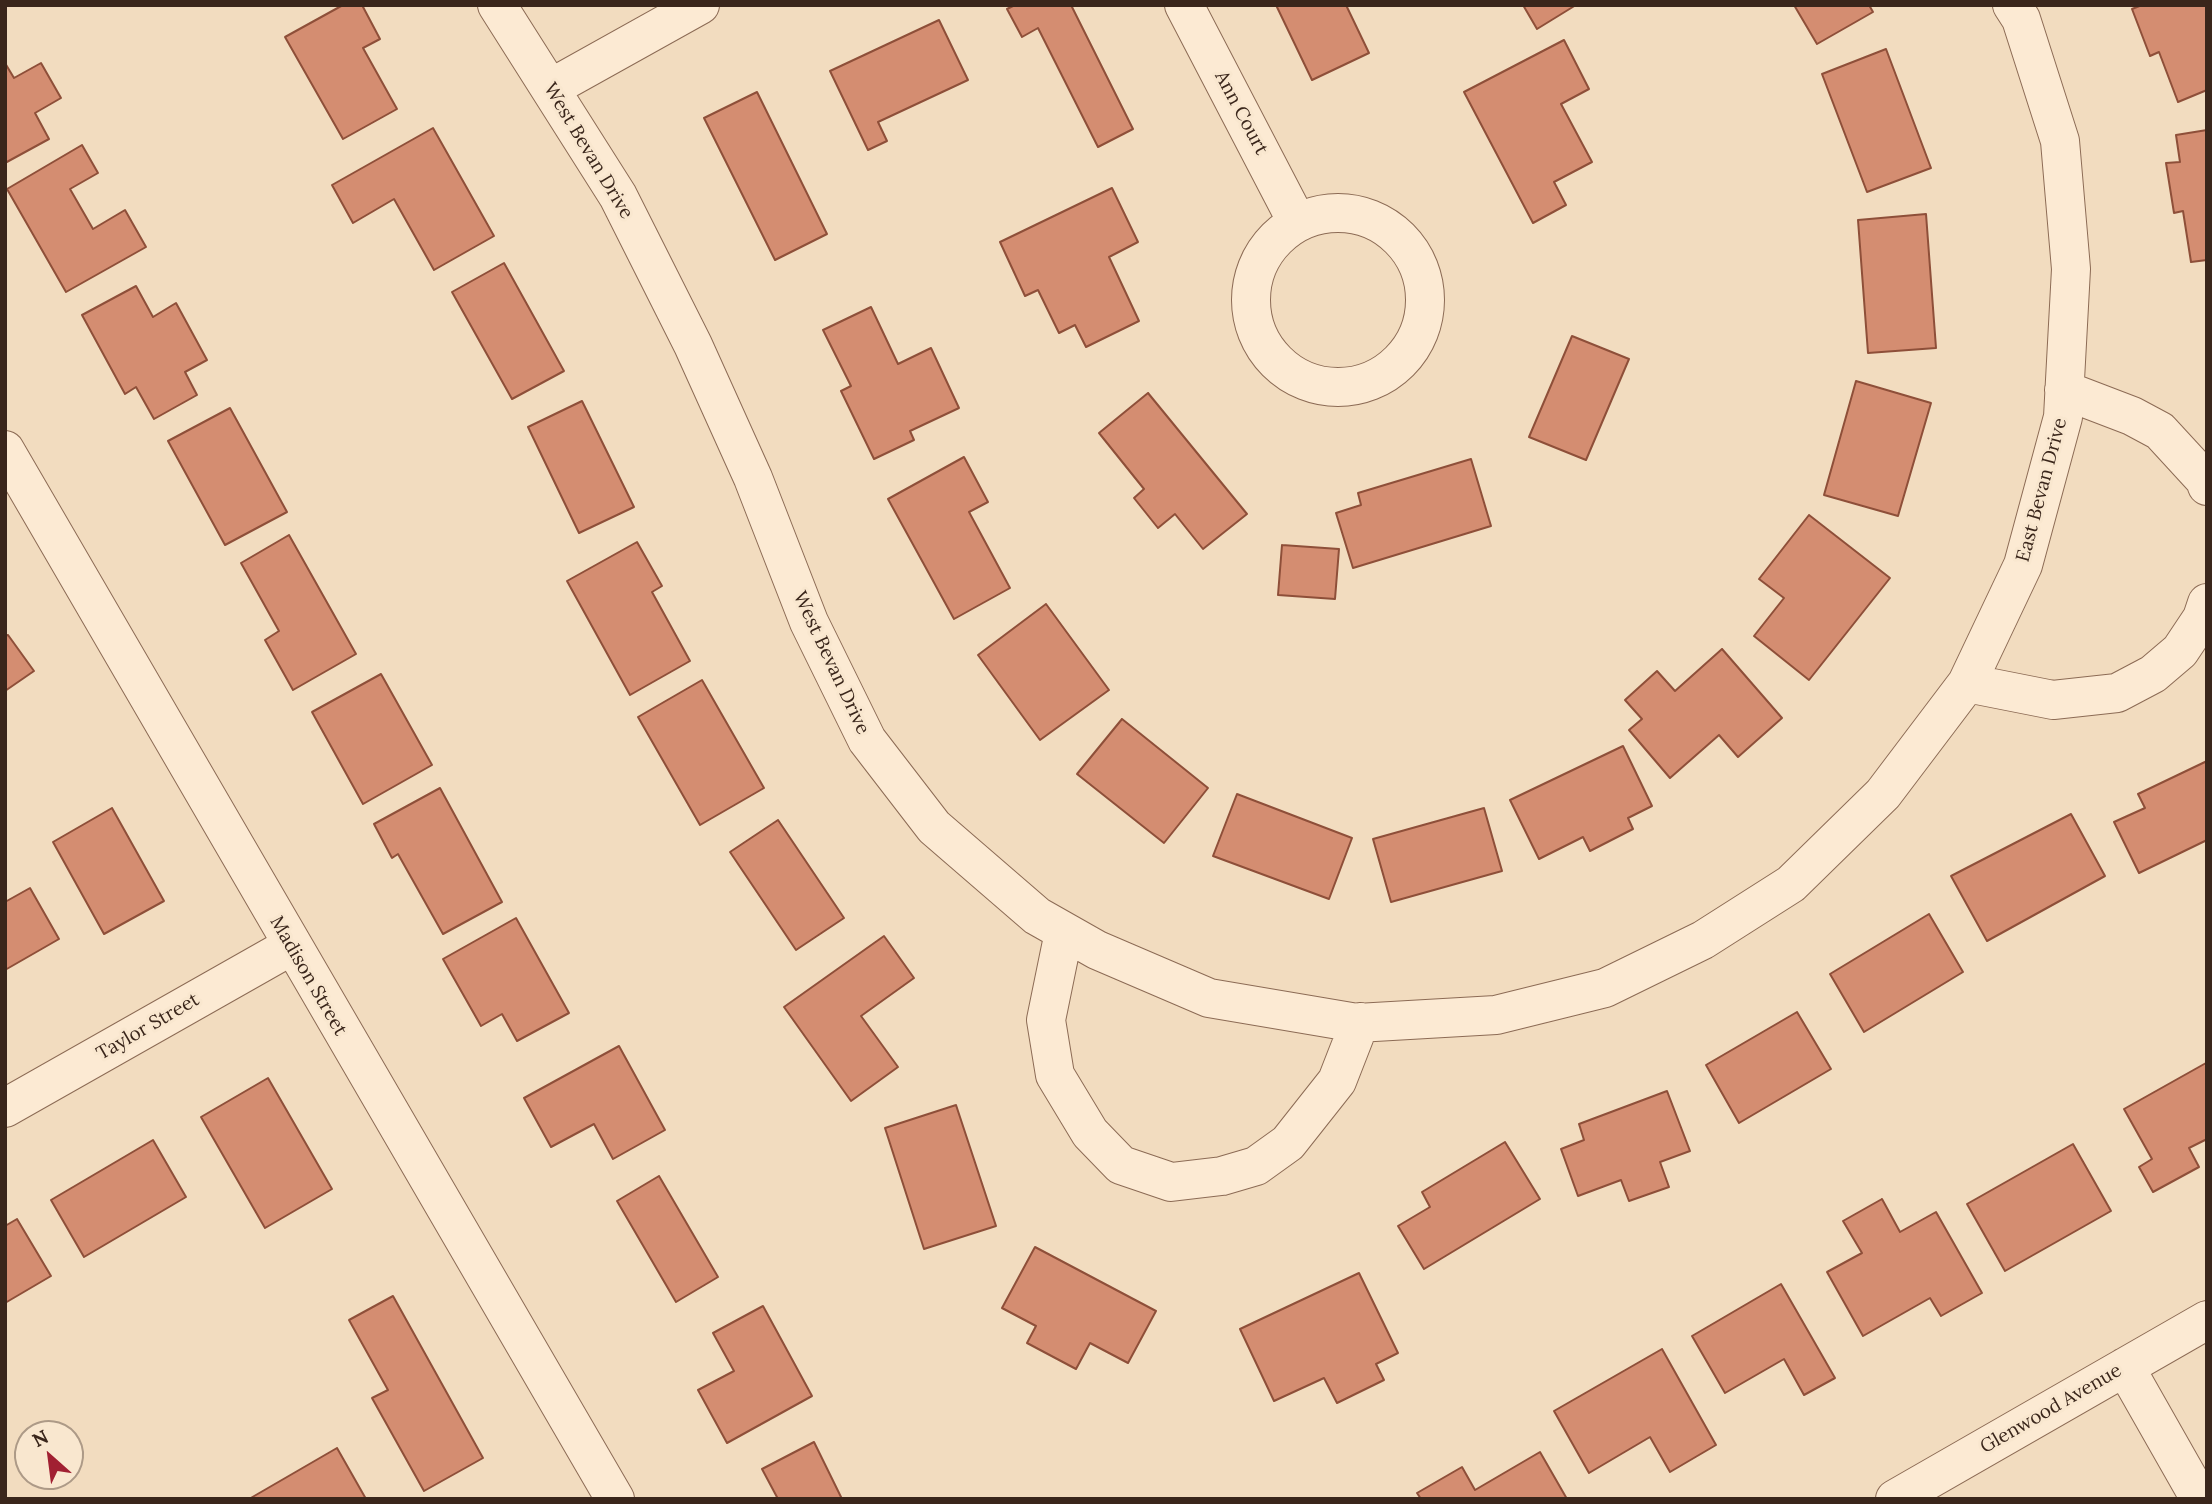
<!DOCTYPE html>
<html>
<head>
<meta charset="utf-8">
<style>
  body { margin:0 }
  #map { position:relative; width:2212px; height:1504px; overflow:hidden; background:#f2dcbf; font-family:Lora,serif }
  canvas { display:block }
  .frame { position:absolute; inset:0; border:7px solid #3a261b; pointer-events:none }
  .north { position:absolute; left:14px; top:1420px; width:70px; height:70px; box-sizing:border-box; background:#f9e7cf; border:2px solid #ad9a87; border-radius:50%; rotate:332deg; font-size:19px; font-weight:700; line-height:28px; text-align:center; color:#3a261b }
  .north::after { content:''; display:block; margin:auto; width:24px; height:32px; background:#a12032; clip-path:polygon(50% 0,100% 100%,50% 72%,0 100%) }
</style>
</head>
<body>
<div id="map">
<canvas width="2212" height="1504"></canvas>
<div class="frame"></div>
<div class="north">N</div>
</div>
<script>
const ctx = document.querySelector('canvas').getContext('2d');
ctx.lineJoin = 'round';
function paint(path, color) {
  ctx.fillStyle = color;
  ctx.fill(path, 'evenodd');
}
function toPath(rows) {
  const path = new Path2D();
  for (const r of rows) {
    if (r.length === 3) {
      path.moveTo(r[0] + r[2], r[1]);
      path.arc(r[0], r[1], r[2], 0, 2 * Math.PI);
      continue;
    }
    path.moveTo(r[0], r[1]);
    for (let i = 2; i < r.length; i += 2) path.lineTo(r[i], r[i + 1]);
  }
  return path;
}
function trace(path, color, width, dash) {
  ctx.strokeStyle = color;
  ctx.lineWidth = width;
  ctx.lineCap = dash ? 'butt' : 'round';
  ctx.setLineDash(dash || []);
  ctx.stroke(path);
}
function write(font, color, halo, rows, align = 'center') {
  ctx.font = font + ' Lora,serif';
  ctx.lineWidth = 6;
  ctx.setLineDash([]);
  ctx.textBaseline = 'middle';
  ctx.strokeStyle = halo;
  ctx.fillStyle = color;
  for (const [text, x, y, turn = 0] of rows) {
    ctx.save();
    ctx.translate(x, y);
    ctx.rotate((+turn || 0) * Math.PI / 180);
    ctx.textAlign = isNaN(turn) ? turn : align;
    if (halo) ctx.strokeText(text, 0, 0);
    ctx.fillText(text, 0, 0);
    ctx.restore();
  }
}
const building = toPath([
  [343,5,362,5,380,39,363,48,397,109,343,139,285,37,343,5],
  [1015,5,1071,5,1133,129,1098,147,1038,28,1022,37,1007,9,1015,5],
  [1276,5,1346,5,1369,53,1312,80,1276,5],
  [1523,5,1576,5,1537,29,1523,5],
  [1794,5,1869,5,1873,12,1817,44,1794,5],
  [2142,5,2207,5,2207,90,2178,102,2159,52,2150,56,2132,9,2142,5],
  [939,20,968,80,878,122,887,141,868,150,830,71,939,20],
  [1564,40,1589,89,1561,104,1592,162,1554,182,1566,205,1533,223,1464,92,1564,40],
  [1886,49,1931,168,1867,192,1822,74,1886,49],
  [5,63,14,78,41,63,61,98,35,113,49,139,5,163,5,63],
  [757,92,827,234,775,260,704,118,757,92],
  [433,128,494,236,434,270,394,199,353,223,332,185,433,128],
  [2207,130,2207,260,2191,262,2183,211,2174,213,2166,163,2180,162,2176,135,2207,130],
  [82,145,98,173,70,189,93,229,125,210,146,247,66,292,7,189,82,145],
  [1112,188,1138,242,1109,257,1139,321,1086,347,1075,325,1059,333,1038,290,1025,296,1000,242,1112,188],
  [1926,214,1936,348,1868,353,1858,220,1926,214],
  [504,263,564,371,512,399,452,292,504,263],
  [136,286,153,317,176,303,207,360,185,372,197,395,154,419,136,387,125,394,82,315,136,286],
  [871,307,898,364,931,348,959,408,910,431,914,440,874,459,841,391,851,386,823,330,871,307],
  [1572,336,1629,359,1586,460,1529,437,1572,336],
  [1856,381,1931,403,1898,516,1824,495,1856,381],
  [1148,393,1247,514,1203,549,1175,514,1158,528,1134,498,1144,489,1099,433,1148,393],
  [582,401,634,507,579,533,528,427,582,401],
  [230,408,287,512,225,545,168,441,230,408],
  [964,457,988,502,969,512,1010,588,954,619,888,499,964,457],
  [1471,459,1491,526,1353,568,1336,513,1361,505,1358,493,1471,459],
  [1809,515,1890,578,1809,680,1754,636,1784,598,1759,579,1809,515],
  [289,535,356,654,293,690,265,640,279,631,241,563,289,535],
  [637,542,662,586,652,592,690,661,630,695,567,581,637,542],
  [1282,545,1339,549,1335,599,1278,595,1282,545],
  [1046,604,1109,690,1040,740,978,655,1046,604],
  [8,635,34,671,5,691,5,636,8,635],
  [1722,649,1782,718,1738,757,1719,735,1670,778,1629,730,1642,719,1625,700,1657,671,1675,691,1722,649],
  [381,674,432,765,363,804,312,712,381,674],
  [702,680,764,788,700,825,638,717,702,680],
  [1122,719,1208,788,1164,843,1077,774,1122,719],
  [1623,746,1652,806,1628,818,1633,829,1590,851,1583,837,1539,859,1510,800,1623,746],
  [2207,761,2207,840,2139,873,2114,822,2145,808,2138,794,2207,761],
  [440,788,502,902,443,934,398,854,392,858,374,824,440,788],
  [1237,794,1352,838,1329,899,1213,856,1237,794],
  [112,808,164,901,104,934,53,842,112,808],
  [1484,808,1502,871,1391,902,1373,839,1484,808],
  [2071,814,2105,876,1987,941,1951,876,2071,814],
  [778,820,844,918,796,950,730,852,778,820],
  [30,888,59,939,5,970,5,902,30,888],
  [1929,914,1963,972,1864,1032,1830,974,1929,914],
  [516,918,569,1013,517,1041,502,1014,481,1026,443,959,516,918],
  [884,936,914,978,861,1016,898,1067,851,1101,784,1007,884,936],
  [1797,1012,1831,1069,1739,1123,1706,1065,1797,1012],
  [619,1046,665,1130,613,1159,594,1124,551,1147,524,1098,619,1046],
  [2206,1063,2207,1139,2189,1148,2199,1167,2153,1192,2139,1167,2152,1159,2124,1109,2206,1063],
  [268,1078,332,1189,265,1228,201,1117,268,1078],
  [1667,1091,1690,1151,1660,1162,1669,1187,1629,1201,1621,1180,1578,1196,1561,1149,1584,1140,1579,1124,1667,1091],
  [956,1105,996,1226,924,1249,885,1128,956,1105],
  [153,1140,186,1197,84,1257,51,1200,153,1140],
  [1505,1142,1540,1199,1424,1269,1398,1226,1430,1207,1422,1192,1505,1142],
  [2073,1144,2111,1211,2005,1271,1967,1204,2073,1144],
  [659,1176,718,1277,676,1302,617,1201,659,1176],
  [1882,1199,1900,1232,1936,1212,1982,1293,1941,1316,1930,1298,1863,1336,1827,1272,1862,1253,1843,1221,1882,1199],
  [17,1219,51,1276,5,1303,5,1226,17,1219],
  [1035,1247,1156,1311,1128,1363,1090,1343,1076,1369,1027,1343,1036,1326,1002,1308,1035,1247],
  [1359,1273,1398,1353,1376,1364,1384,1380,1337,1403,1324,1378,1274,1401,1240,1329,1359,1273],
  [1781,1284,1835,1378,1804,1395,1784,1359,1725,1393,1692,1336,1781,1284],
  [393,1296,483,1458,424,1491,372,1398,388,1390,349,1320,393,1296],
  [763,1306,812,1396,727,1443,698,1390,734,1371,713,1333,763,1306],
  [1662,1349,1716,1445,1670,1472,1650,1437,1589,1473,1554,1411,1662,1349],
  [814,1442,842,1499,778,1499,762,1469,814,1442],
  [337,1448,366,1499,249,1499,337,1448],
  [1540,1452,1567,1499,1421,1499,1417,1493,1462,1467,1475,1490,1540,1452]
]);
const minor = toPath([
  [497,5,618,196,693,345,753,478,809,622,867,740,934,827,1037,916,1097,950,1209,998,1357,1023,1496,1015,1605,988,1703,940,1791,884,1883,794,1967,683,2023,565,2063,417,2071,269,2060,141,2021,19,2012,5],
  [1184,5,1297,222],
  [551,88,700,5],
  [1338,300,87],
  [2064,390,2132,416,2160,431,2205,480,2207,486],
  [5,450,615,1499],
  [1967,683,2053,700,2117,693,2153,674,2180,651,2202,618,2207,603],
  [1064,932,1046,1020,1055,1075,1090,1133,1121,1165,1171,1182,1222,1176,1256,1166,1288,1143,1337,1081,1360,1022],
  [5,1108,291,946]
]);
const tertiary = toPath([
  [2125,1367,2200,1499],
  [1895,1499,2207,1320]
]);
const streetNames = [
  ["Ann Court",1241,113,62],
  ["West Bevan Drive",588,151,59],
  ["East Bevan Drive",2042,490,-75],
  ["West Bevan Drive",831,663,65],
  ["Madison Street",308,976,60],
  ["Taylor Street",148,1027,-30],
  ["Glenwood Avenue",2051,1409,-30]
];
paint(building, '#d48d71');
trace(building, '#8e4f39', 2);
trace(minor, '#8c6b55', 40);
trace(tertiary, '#8c6b55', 40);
trace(minor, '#fcead3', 38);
trace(tertiary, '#fcead3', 38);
write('19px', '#3a261b', '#f9e7cf', streetNames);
</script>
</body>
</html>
